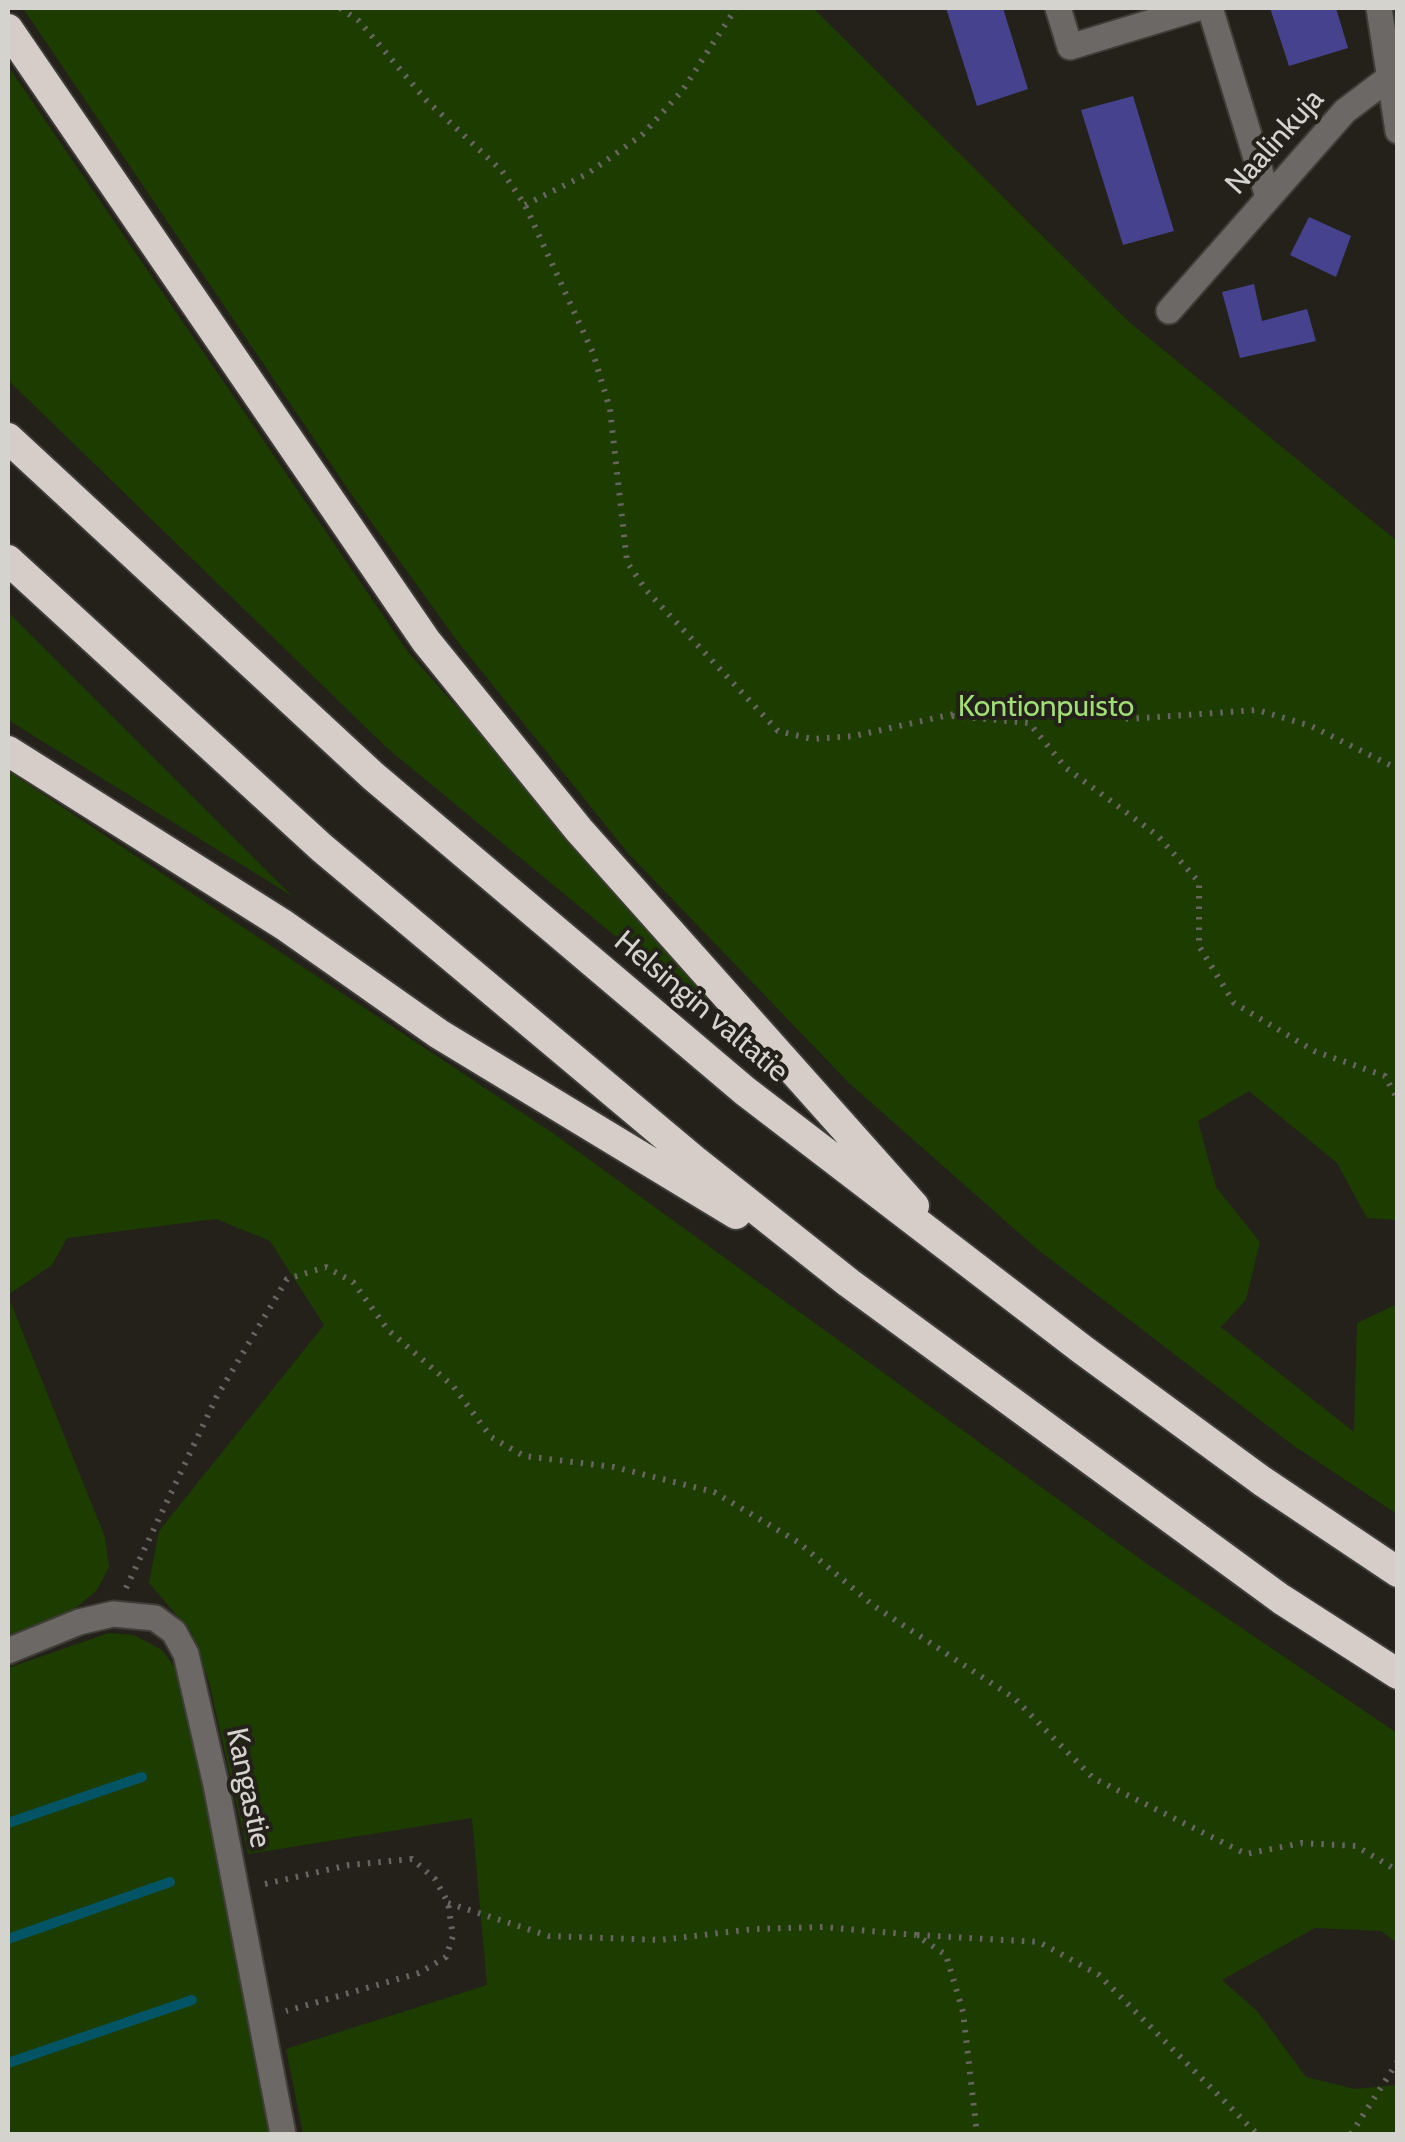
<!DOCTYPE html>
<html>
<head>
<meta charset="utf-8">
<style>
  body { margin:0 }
  #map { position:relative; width:1405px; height:2142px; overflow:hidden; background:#23211a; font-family:Cabin,sans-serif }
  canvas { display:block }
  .frame { position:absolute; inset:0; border:10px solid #d4d3ce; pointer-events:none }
</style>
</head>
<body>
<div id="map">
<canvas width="1405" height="2142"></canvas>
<div class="frame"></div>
</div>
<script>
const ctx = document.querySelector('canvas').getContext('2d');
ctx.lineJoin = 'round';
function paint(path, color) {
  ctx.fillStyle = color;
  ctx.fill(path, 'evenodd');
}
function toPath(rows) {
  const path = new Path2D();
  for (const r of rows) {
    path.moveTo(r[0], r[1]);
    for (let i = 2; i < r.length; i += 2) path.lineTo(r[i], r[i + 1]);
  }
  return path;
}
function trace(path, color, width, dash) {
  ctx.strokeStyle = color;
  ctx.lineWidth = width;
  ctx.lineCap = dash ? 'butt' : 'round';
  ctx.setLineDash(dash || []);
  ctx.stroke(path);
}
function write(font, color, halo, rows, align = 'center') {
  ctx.font = font + ' Cabin,sans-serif';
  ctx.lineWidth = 8;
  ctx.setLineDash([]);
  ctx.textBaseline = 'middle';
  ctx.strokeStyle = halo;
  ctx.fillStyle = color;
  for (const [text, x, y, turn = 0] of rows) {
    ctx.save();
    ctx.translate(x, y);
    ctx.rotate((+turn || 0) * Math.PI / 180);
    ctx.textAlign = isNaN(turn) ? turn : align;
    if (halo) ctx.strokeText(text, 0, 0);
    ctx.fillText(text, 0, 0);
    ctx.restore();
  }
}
const green = toPath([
  [23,8,813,8,1128,321,1397,541,1397,1220,1367,1218,1337,1163,1249,1091,1198,1121,1216,1187,1260,1242,1246,1300,1221,1327,1354,1432,1357,1323,1397,1304,1397,1514,1294,1446,1037,1249,849,1083,628,853,458,642,352,495],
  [8,66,408,652,712,996,709,1002,695,1000,677,987,387,748,8,380],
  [8,612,292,896,8,720],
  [8,771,554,1134,1150,1566,1397,1733,1397,1943,1381,1931,1315,1928,1222,1980,1258,2012,1306,2077,1355,2089,1397,2085,1397,2134,303,2134,286,2049,487,1985,472,1818,248,1854,209,1682,192,1633,149,1583,159,1531,324,1325,270,1241,216,1219,67,1238,52,1265,8,1295],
  [8,1296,105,1537,109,1567,97,1590,77,1607,54,1622,8,1641],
  [109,1633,134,1635,162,1650,179,1673,189,1703,272,2134,8,2134,8,1668]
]);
const stream = toPath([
  [8,1823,142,1777],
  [8,1939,170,1882],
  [8,2063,192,2000]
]);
const building = toPath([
  [946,8,1003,8,1028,89,977,106],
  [1270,8,1336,8,1348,48,1289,66],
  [1133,96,1174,231,1123,245,1081,110],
  [1309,217,1351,236,1336,277,1290,255],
  [1254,284,1262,321,1307,309,1316,341,1240,358,1222,292]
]);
const path = toPath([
  [340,8,359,21,426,100,502,171,525,205,593,353,610,409,627,562,646,590,778,731,812,739,854,736,1008,702,1037,701,1129,719,1257,710,1311,726,1398,769],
  [525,205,587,174,642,135,682,91,736,8],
  [952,716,1029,723,1066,768,1157,835,1199,882,1199,946,1234,1003,1314,1051,1385,1076,1398,1100],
  [126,1588,216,1398,287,1279,326,1267,353,1282,388,1330,453,1386,491,1437,524,1456,614,1467,714,1492,798,1542,874,1606,1014,1698,1093,1778,1246,1854,1302,1843,1356,1846,1398,1871],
  [265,1884,349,1865,412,1859,435,1879,448,1903,453,1936,446,1957,419,1973,286,2011],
  [448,1903,549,1936,660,1940,754,1929,823,1927,916,1935,946,1955,963,2012,977,2134],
  [917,1935,1039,1942,1099,1975,1257,2134],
  [1351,2134,1398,2061]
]);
const minor = toPath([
  [1058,8,1070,47,1198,8],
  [1210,8,1268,197],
  [1379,8,1398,131],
  [1169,311,1345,111,1398,71],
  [8,1651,79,1622,113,1614,155,1618,174,1632,186,1654,216,1785,283,2134]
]);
const highway = toPath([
  [8,29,426,641,579,830,914,1206],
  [8,438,373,776,745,1091,1083,1350,1262,1481,1398,1572],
  [8,560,322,848,694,1160,849,1283,1281,1599,1398,1674],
  [8,751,284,925,439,1034,736,1214]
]);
const streetNames = [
  ["Naalinkuja",1275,142,-48],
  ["Helsingin valtatie",701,1007,40],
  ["Kangastie",248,1788,78]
];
const parkNames = [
  ["Kontionpuisto",1046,707]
];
paint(green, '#1d3c00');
trace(stream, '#035464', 10);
paint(building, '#47428d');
trace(minor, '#3f3d37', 29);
trace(highway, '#3f3d37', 34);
trace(path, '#67655f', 6, [2.5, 8]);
trace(minor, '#6c6866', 25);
trace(highway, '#d7cdc8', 30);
write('30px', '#d4d3ce', '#23211a', streetNames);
write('30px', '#a1df76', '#23211a', parkNames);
</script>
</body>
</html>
